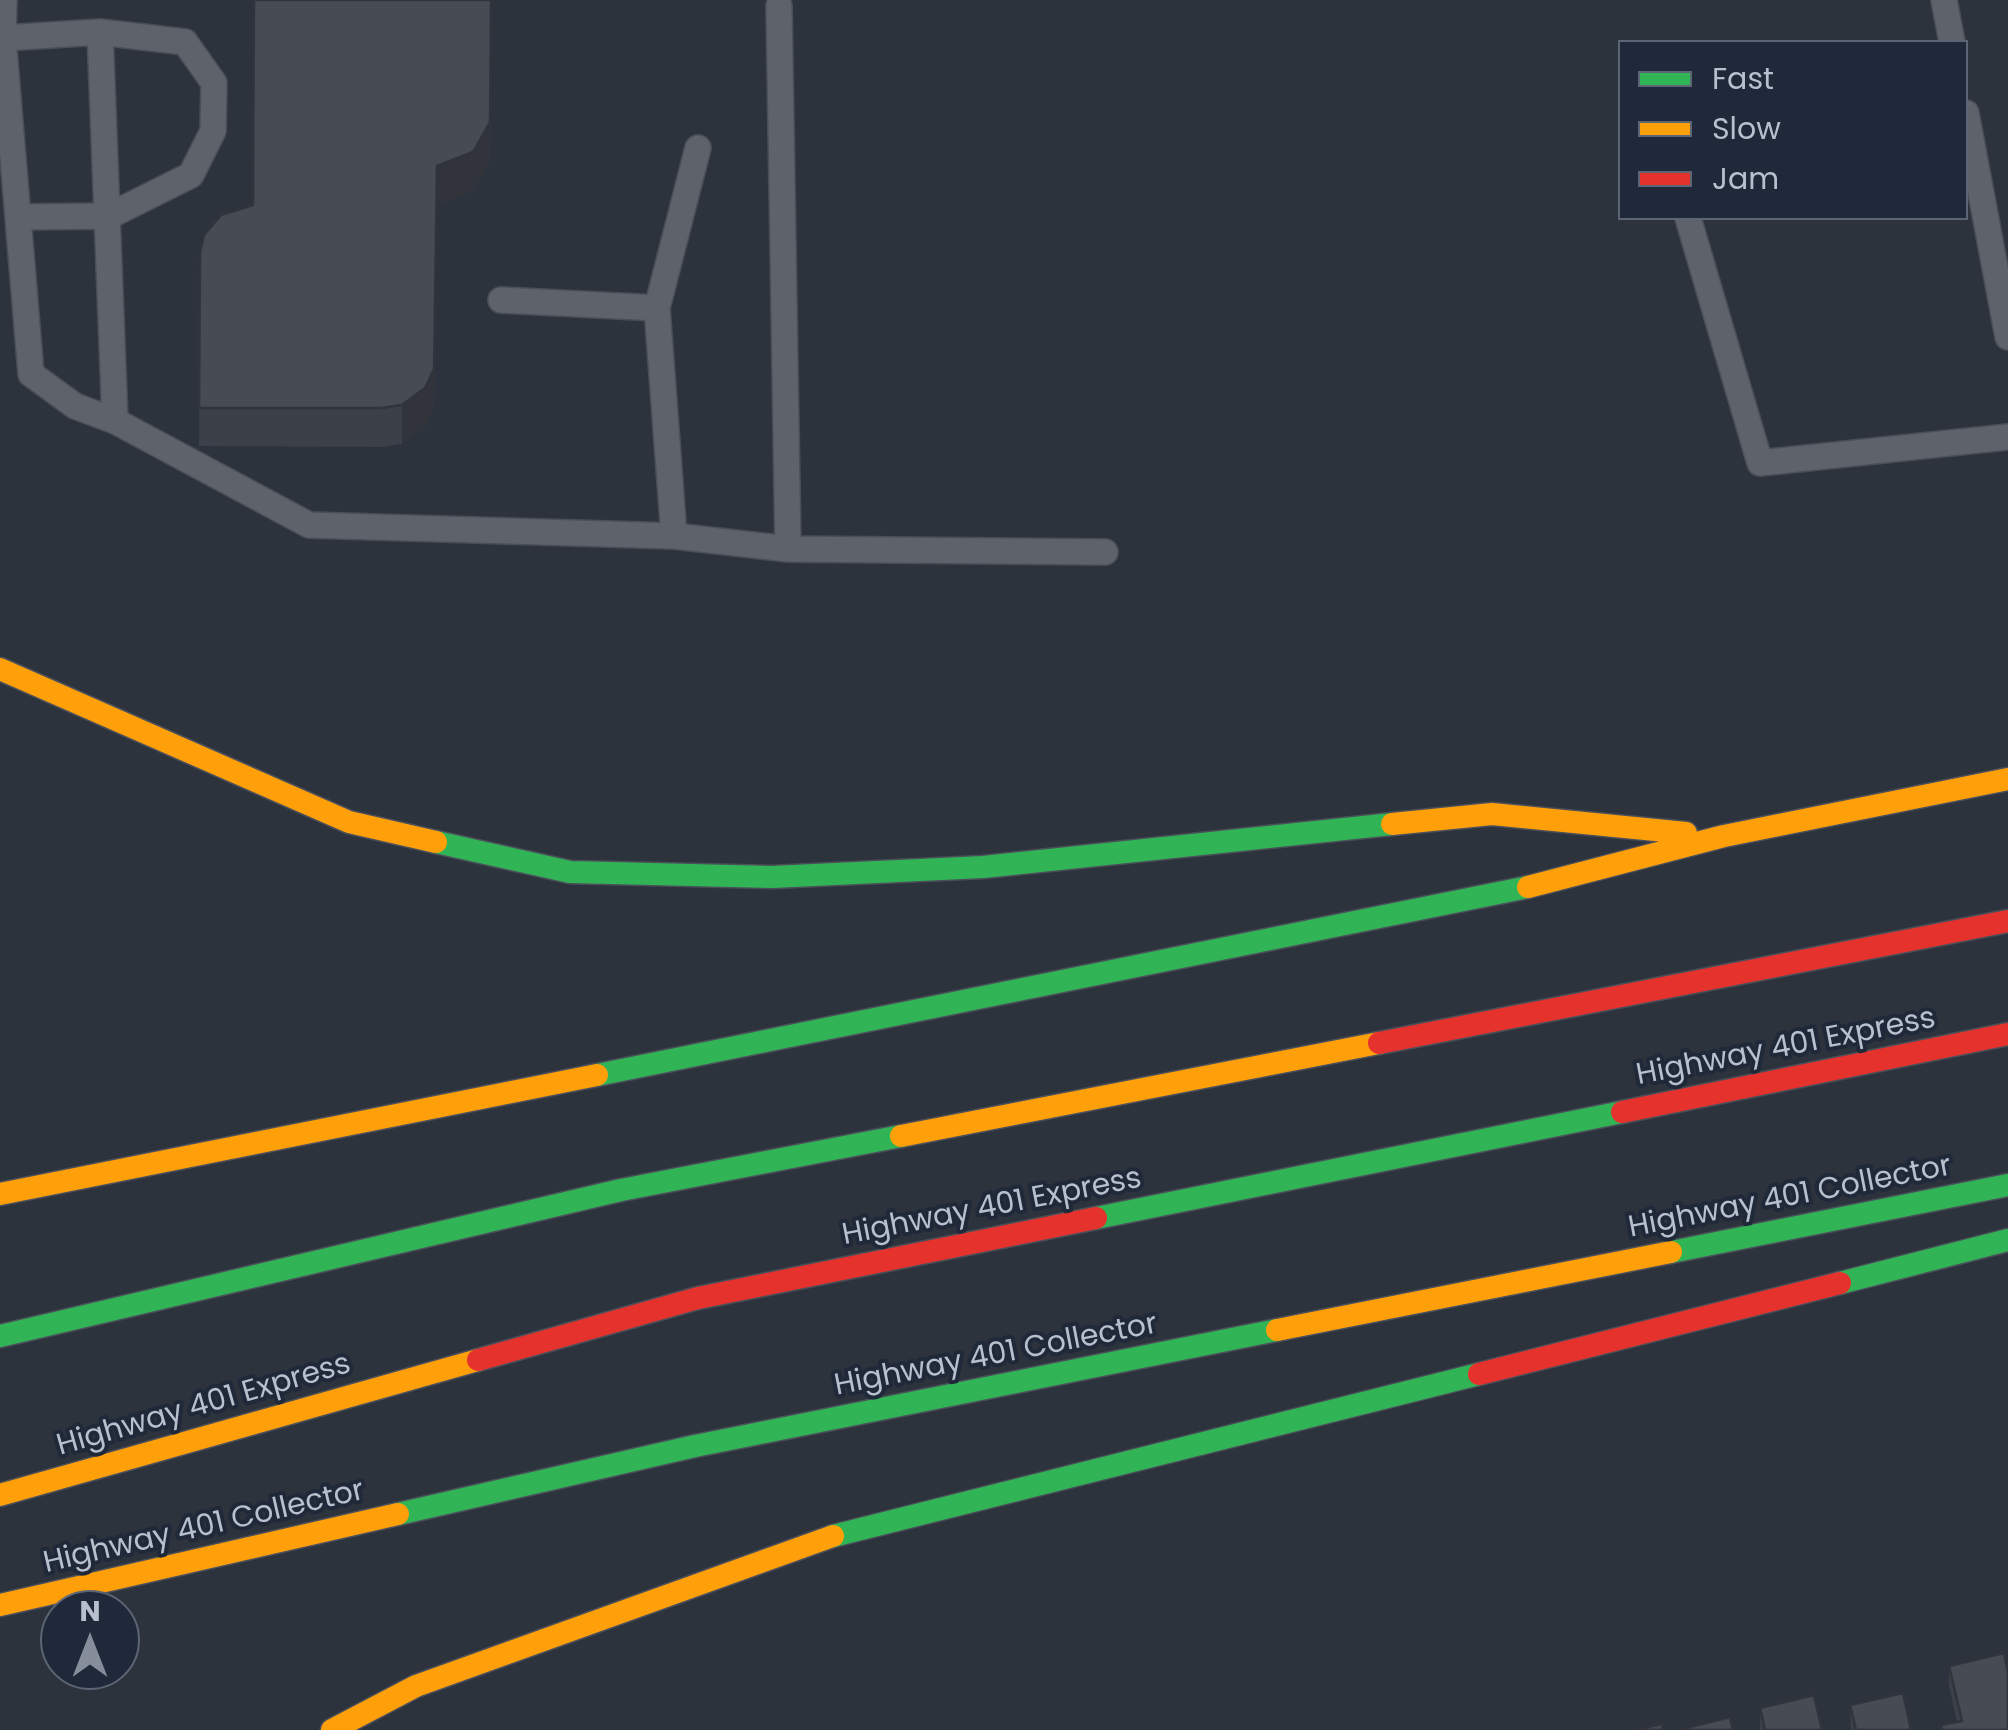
<!DOCTYPE html>
<html>
<head>
<meta charset="utf-8">
<style>
  body { margin:0 }
  #map { position:relative; width:2008px; height:1730px; overflow:hidden; background:#2d333d; font-family:Poppins,sans-serif }
  canvas { display:block }
  .legend { position:absolute; left:1618px; top:40px; width:350px; height:180px; box-sizing:border-box; background:#1f2939; border:2px solid #5c6574; margin:0; padding:12px 18px; list-style:none; font-size:30px; color:#b8bfcd }
  .legend li { display:flex; align-items:center; gap:20px; height:50px }
  .legend b { width:50px; border:2px solid #5c6574 }
  .north { position:absolute; left:40px; top:1590px; width:100px; height:100px; box-sizing:border-box; background:#1f2939; border:2px solid #5c6574; border-radius:50%; rotate:0deg; font-size:28px; font-weight:700; line-height:40px; text-align:center; color:#b8bfcd }
  .north::after { content:''; display:block; margin:auto; width:35px; height:45px; background:#878e9b; clip-path:polygon(50% 0,100% 100%,50% 72%,0 100%) }
</style>
</head>
<body>
<div id="map">
<canvas width="2008" height="1730"></canvas>
<ul class="legend">
<li><b style="height:12px;background:#30b455"></b>Fast</li>
<li><b style="height:12px;background:#ff9f0a"></b>Slow</li>
<li><b style="height:12px;background:#e5322d"></b>Jam</li>
</ul>
<div class="north">N</div>
</div>
<script>
const ctx = document.querySelector('canvas').getContext('2d');
ctx.lineJoin = 'round';
function toPath(rows) {
  const path = new Path2D();
  for (const r of rows) {
    path.moveTo(r[0], r[1]);
    for (let i = 2; i < r.length; i += 2) path.lineTo(r[i], r[i + 1]);
  }
  return path;
}
function trace(path, color, width, dash) {
  ctx.strokeStyle = color;
  ctx.lineWidth = width;
  ctx.lineCap = dash ? 'butt' : 'round';
  ctx.setLineDash(dash || []);
  ctx.stroke(path);
}
function paint(path, color) {
  ctx.fillStyle = color;
  ctx.fill(path, 'evenodd');
}
function write(font, color, halo, rows, align = 'center') {
  ctx.font = font + ' Poppins,sans-serif';
  ctx.lineWidth = 8;
  ctx.setLineDash([]);
  ctx.textBaseline = 'middle';
  ctx.strokeStyle = halo;
  ctx.fillStyle = color;
  for (const [text, x, y, turn = 0] of rows) {
    ctx.save();
    ctx.translate(x, y);
    ctx.rotate((+turn || 0) * Math.PI / 180);
    ctx.textAlign = isNaN(turn) ? turn : align;
    if (halo) ctx.strokeText(text, 0, 0);
    ctx.fillText(text, 0, 0);
    ctx.restore();
  }
}
const lane = toPath([
  [4,0,3,38,31,374,75,406,115,421,309,525,674,536,788,549,1105,552],
  [1944,0,1952,42],
  [779,6,788,549],
  [100,32,115,421],
  [3,38,100,32,185,42,214,83,213,131,191,175,109,216,19,217],
  [1966,113,2008,337],
  [1688,218,1760,463,2008,437],
  [501,300,657,308],
  [674,536,657,308,698,148]
]);
const fast = toPath([
  [436,842,570,872,772,877,983,867,1392,824],
  [597,1075,1528,887],
  [1096,1218,1622,1112],
  [1671,1252,2008,1185],
  [1840,1283,2008,1240],
  [0,1336,621,1190,901,1136],
  [398,1514,695,1446,1277,1330],
  [833,1536,1479,1374]
]);
const slow = toPath([
  [0,669,349,822,436,842],
  [1392,824,1492,814,1686,833],
  [1528,887,1724,836,2008,779],
  [901,1136,1379,1043],
  [0,1194,597,1075],
  [1277,1330,1671,1252],
  [0,1495,478,1360],
  [0,1605,398,1514],
  [332,1730,416,1686,833,1536]
]);
const jam = toPath([
  [1379,1043,2008,921],
  [1622,1112,2008,1034],
  [478,1360,698,1298,1096,1218],
  [1479,1374,1840,1283]
]);
const wall = toPath([
  [491,0,490,161,473,191,437,205,434,408,425,427,402,444,381,447,199,446,200,253],
  [1949,1666,2008,1730,1941,1730,1941,1725,1957,1722,1949,1686],
  [1850,1705,1911,1730,1851,1730],
  [1760,1708,1822,1730,1760,1730]
]);
const shadedWall = toPath([
  [491,0,490,161,473,191,437,205,434,408,425,427,402,444,402,405,437,166]
]);
const building = toPath([
  [254,0,491,0,490,122,473,152,437,166,434,369,425,388,402,405,381,408,199,408,200,253,204,235,221,215,253,205,254,0],
  [2004,1653,2008,1672,2008,1730,1942,1730,1941,1725,1962,1721,1949,1666,2004,1653],
  [1903,1693,1911,1730,1856,1730,1850,1705,1903,1693],
  [1814,1695,1822,1730,1765,1730,1760,1708,1814,1695],
  [1730,1717,1733,1730,1678,1730,1730,1717],
  [1662,1724,1663,1730,1635,1730,1662,1724]
]);
const streetNames = [
  ["Highway 401 Express",1786,1048,-11],
  ["Highway 401 Collector",1790,1198,-11],
  ["Highway 401 Express",992,1208,-11],
  ["Highway 401 Collector",996,1356,-11],
  ["Highway 401 Express",204,1406,-16],
  ["Highway 401 Collector",204,1528,-13]
];
trace(lane, '#4a4e55', 28);
trace(fast, '#4a4f59', 25);
trace(slow, '#4a4f59', 25);
trace(jam, '#4a4f59', 25);
trace(lane, '#5e626a', 25);
trace(fast, '#30b455', 22);
trace(slow, '#ff9f0a', 22);
trace(jam, '#e5322d', 22);
paint(wall, '#3c4048');
paint(shadedWall, '#31343b');
paint(building, '#464b54');
trace(building, '#31343b', 2.5);
write('30px', '#b8bfcd', '#1f2939', streetNames);
</script>
</body>
</html>
